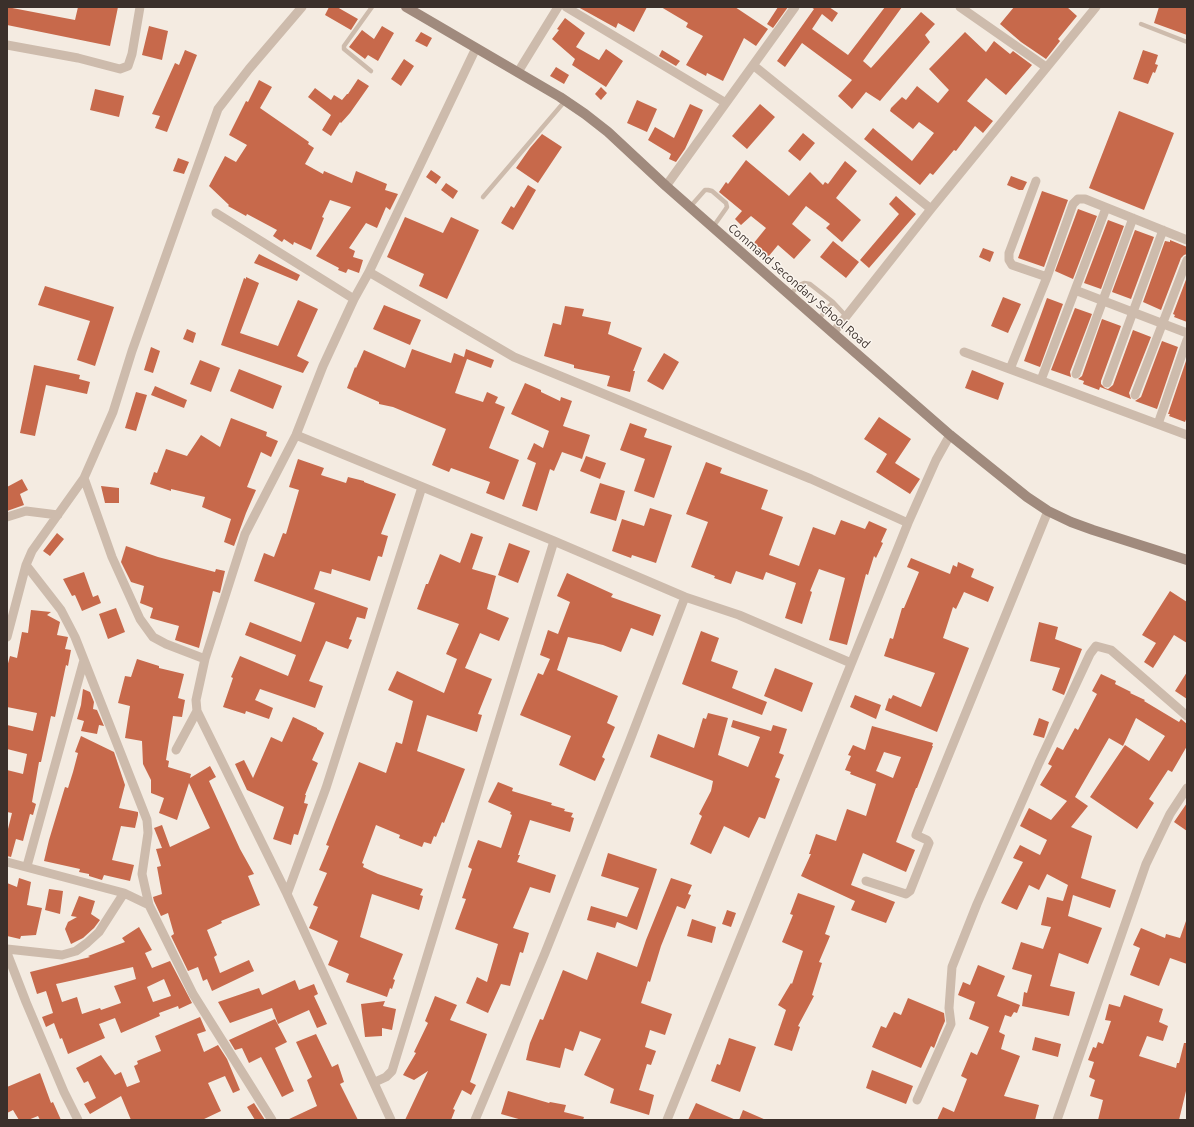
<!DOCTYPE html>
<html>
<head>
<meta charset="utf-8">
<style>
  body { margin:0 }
  #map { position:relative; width:1194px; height:1127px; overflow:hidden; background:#f4ebe1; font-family:Ubuntu,sans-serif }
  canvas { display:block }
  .frame { position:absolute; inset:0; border:8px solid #3b302b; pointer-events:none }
</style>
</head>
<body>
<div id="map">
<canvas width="1194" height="1127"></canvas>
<div class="frame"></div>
</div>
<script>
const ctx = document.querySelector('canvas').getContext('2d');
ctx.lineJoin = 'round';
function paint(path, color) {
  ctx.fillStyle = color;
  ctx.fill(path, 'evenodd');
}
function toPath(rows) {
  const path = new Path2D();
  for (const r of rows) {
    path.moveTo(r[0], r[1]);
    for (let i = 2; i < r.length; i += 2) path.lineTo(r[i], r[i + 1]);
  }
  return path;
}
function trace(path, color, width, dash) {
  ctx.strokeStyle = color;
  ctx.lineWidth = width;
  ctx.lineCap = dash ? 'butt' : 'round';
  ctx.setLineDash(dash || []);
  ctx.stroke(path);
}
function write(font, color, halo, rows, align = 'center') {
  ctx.font = font + ' Ubuntu,sans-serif';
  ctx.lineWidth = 3;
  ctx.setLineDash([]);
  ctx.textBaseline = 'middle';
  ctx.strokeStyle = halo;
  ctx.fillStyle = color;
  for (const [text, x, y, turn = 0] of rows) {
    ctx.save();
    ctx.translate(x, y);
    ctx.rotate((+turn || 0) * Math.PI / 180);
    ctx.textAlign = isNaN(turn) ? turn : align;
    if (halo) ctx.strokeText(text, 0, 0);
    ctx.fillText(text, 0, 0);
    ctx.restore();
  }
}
const building = toPath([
  [7,7,75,20,78,7,118,7,110,46,7,25],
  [329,7,337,7,358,19,351,30,325,15],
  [578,7,647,7,634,32,618,23,616,28],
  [661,7,735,7,768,29,756,46,744,38,723,81,707,73,706,76,686,65,703,36,686,27,688,23],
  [778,7,788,7,773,28,767,24],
  [811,7,829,7,838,13,832,22,822,14,812,29,848,55,885,7,902,7,863,61,871,68,921,12,935,24,925,35,930,42,880,101,866,92,852,109,838,96,852,80,802,43,785,67,777,61,814,9],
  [1014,7,1067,7,1077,16,1058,39,1060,41,1046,59,1021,42,1000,24],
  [1159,7,1187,7,1187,35,1154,23],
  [565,18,585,33,576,47,599,60,606,49,623,61,606,87,572,65,575,59,552,39,559,30,557,29],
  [149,26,168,31,162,60,142,55],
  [382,26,394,33,378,61,368,55,365,59,349,47,362,30,374,39],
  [421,32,432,38,427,47,415,41],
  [965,32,986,52,994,41,1010,54,1013,51,1032,65,1006,95,986,78,967,101,993,121,983,133,975,126,956,151,954,150,933,175,930,173,920,185,864,139,873,128,912,161,934,133,919,122,913,129,890,111,891,108,902,97,906,100,917,86,938,103,949,90,929,69],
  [185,50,197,55,167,132,155,128,160,116,152,114,175,63,179,65],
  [662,50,680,61,676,66,659,56],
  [1143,50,1158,55,1155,64,1158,65,1155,73,1153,72,1148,84,1133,79],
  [404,59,414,66,401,86,391,79],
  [556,67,569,75,564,84,550,76],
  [358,79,369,86,350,113,341,123,340,122,331,136,322,130,331,115,308,97,315,88,331,100,334,95,342,100,347,94,348,94],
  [259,80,272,87,260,108,309,142,308,144,314,148,305,164,323,174,324,171,352,183,356,171,387,184,385,190,398,194,390,210,386,207,377,228,366,223,349,248,355,251,353,257,363,260,359,273,348,269,346,273,338,270,339,268,316,256,351,207,330,200,322,217,324,218,311,250,294,242,293,245,284,239,282,242,273,236,277,230,247,214,246,216,228,206,229,205,209,186,225,156,236,162,247,145,229,135,246,101,248,102],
  [601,87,607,93,601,100,595,94],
  [95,89,124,96,119,117,90,110],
  [637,100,657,109,647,132,627,123],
  [690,104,703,110,685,149,676,162,669,159,671,154,648,140,655,127,674,138],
  [760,104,775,117,747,149,732,136],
  [1119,111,1174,133,1144,210,1089,188],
  [803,133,815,143,800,161,788,151],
  [542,134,562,147,538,183,516,168,530,148],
  [178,158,189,162,184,174,173,171],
  [746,160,789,196,810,172,823,185,825,182,828,184,845,161,857,171,836,198,861,220,842,242,826,228,830,224,806,206,792,224,811,240,794,259,778,245,768,257,753,244,766,228,751,216,741,225,735,219,742,211,719,192,726,182,728,184],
  [431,170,441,177,436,184,426,177],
  [1011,176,1027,182,1023,190,1019,190,1007,185],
  [446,183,458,191,453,199,441,190],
  [528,185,536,190,513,230,501,223,511,206,514,208],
  [1042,191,1068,200,1044,267,1018,258],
  [896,196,916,214,869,268,860,260,899,214,889,204],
  [1078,209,1097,216,1073,279,1055,271],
  [405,217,443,233,451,217,479,230,447,299,419,286,424,274,387,257],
  [1108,220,1124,226,1101,289,1084,283],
  [1135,230,1154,237,1131,299,1112,292],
  [1170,240,1187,247,1187,254,1184,255,1181,258,1161,310,1143,302,1165,241,1170,242],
  [833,241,859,262,846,278,820,257],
  [983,248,994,252,990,262,979,257],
  [259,254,300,275,297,281,254,263],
  [246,277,259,283,240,333,278,346,298,300,318,309,297,356,309,362,303,373,221,345,244,278,246,279],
  [1187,277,1187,322,1174,317,1175,315,1173,314],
  [45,286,114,307,95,366,77,360,90,321,38,305],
  [1003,297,1021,304,1008,333,991,326],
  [1047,298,1063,304,1040,367,1024,361],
  [384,305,421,320,410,345,373,329],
  [565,306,584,309,582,316,611,322,608,334,642,348,633,371,635,371,630,392,607,386,610,376,574,368,574,365,544,356,553,323,561,325],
  [1075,308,1092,314,1070,372,1071,377,1051,370],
  [1102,319,1121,326,1101,381,1101,384,1105,388,1108,389,1113,385,1133,330,1151,337,1129,393,1131,399,1100,387,1099,390,1083,384,1084,381,1078,379,1082,376],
  [187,329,196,333,193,343,183,339],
  [1162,341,1178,347,1157,409,1135,401,1141,397],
  [151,347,160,351,153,373,144,370],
  [412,349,451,363,454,353,464,357,466,349,494,360,491,368,467,359,455,393,483,402,487,392,498,397,495,403,505,407,489,448,519,460,504,500,486,493,490,482,451,468,449,472,432,465,446,429,393,407,379,404,379,402,347,388,355,367,356,368,364,350,405,368],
  [664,353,679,362,663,390,647,381],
  [1187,358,1187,417,1185,422,1169,416,1170,414,1168,414],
  [200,360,220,368,211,392,190,384],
  [34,365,80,375,79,379,90,382,87,394,46,385,35,436,20,433],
  [239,369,282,386,273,409,230,391],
  [972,370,1004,383,998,400,965,388],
  [525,383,541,390,541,392,560,401,561,397,572,401,563,426,590,435,582,459,562,452,554,471,550,469,537,511,522,506,536,463,527,459,534,443,543,448,549,431,511,414],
  [155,386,187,400,184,408,151,395],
  [136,392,147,395,136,431,125,428],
  [879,417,911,439,895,463,920,479,910,494,876,472,887,454,864,439],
  [231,418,267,432,266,436,278,441,271,457,261,452,247,487,256,490,246,513,234,546,224,542,231,519,202,507,205,497,171,489,171,491,150,484,154,472,157,473,166,449,187,456,201,435,220,447],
  [630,423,647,429,644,437,672,446,654,498,634,491,645,459,620,450],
  [586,456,606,463,600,479,580,471],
  [298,459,324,468,321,475,346,483,348,477,364,481,364,482,396,494,381,534,388,536,382,557,378,556,370,581,332,569,331,574,320,571,314,589,368,608,365,619,357,617,349,639,352,640,348,649,326,641,309,681,323,686,315,708,260,689,255,700,273,708,269,719,246,711,245,714,223,707,233,678,231,677,240,656,288,676,296,655,245,635,250,622,301,642,315,603,254,581,264,553,274,557,283,533,286,534,299,490,289,487],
  [706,462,722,468,720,473,768,490,761,509,783,517,769,555,772,556,799,566,813,527,835,535,841,520,865,529,869,521,887,529,881,542,883,543,876,558,874,556,868,575,866,574,847,645,829,640,845,578,819,569,810,591,812,592,802,624,785,618,796,583,766,572,763,580,736,571,731,584,714,578,715,576,691,567,708,522,686,514],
  [22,479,28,490,20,494,24,505,7,511,7,487],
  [600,483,625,491,616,521,590,513],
  [101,486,119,488,119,503,105,503],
  [650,508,672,515,656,563,632,555,631,558,612,551,622,519,644,526],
  [57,533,64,539,50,556,43,551],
  [471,533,483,537,472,569,496,576,487,609,509,618,499,641,480,633,465,668,492,679,478,714,482,715,477,732,427,715,417,751,465,769,444,823,442,822,436,837,434,836,431,844,424,842,422,847,399,838,400,835,376,825,362,863,364,864,363,867,378,874,423,889,420,895,423,896,419,910,372,894,360,937,403,954,393,979,395,980,392,989,390,988,387,997,346,982,349,974,328,965,338,941,309,928,318,907,313,905,327,873,319,870,329,846,326,845,335,822,359,762,386,773,396,742,402,744,413,701,388,690,397,671,444,693,457,659,446,654,459,624,417,609,426,584,428,584,440,554,460,563],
  [509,543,530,551,518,583,498,575],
  [126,546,158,557,215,572,216,569,225,571,220,593,213,591,199,648,175,640,179,626,150,618,153,608,140,603,144,586,131,582,121,562],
  [911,558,950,574,953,565,957,567,958,562,974,569,971,577,994,587,988,602,964,592,956,609,953,607,943,638,969,648,937,732,885,710,889,698,891,699,893,695,921,707,935,673,884,656,890,638,893,639,902,608,904,608,919,572,907,567],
  [84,572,93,597,98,595,101,603,82,611,75,595,72,596,63,579],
  [567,573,613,594,611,597,661,615,653,636,631,628,621,652,603,645,568,637,557,670,618,696,607,723,615,727,602,757,605,759,595,781,559,765,571,736,520,715,538,673,543,675,550,659,540,655,548,630,558,634,570,602,557,596],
  [1170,591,1187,602,1187,643,1174,635,1153,668,1144,662,1156,643,1142,635],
  [116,608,125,632,108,639,99,614],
  [31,610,51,612,47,615,60,622,57,635,68,637,65,649,71,650,68,666,66,665,55,717,51,716,41,762,39,762,32,802,36,804,33,815,30,814,23,841,16,839,11,857,7,856,7,833,12,813,7,812,7,770,23,774,27,754,7,749,7,725,33,731,37,713,7,707,7,667,10,656,17,658,22,632,28,633],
  [1039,622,1058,627,1055,639,1082,649,1064,695,1052,690,1060,668,1030,661],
  [701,631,719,638,711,661,738,671,732,688,767,702,762,715,682,684],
  [137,659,159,666,159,668,184,674,178,698,185,700,182,717,173,716,166,760,169,761,168,767,191,774,190,778,210,766,216,777,209,781,240,849,254,874,248,876,260,905,221,921,222,923,207,930,217,955,214,957,220,973,249,960,254,971,212,991,207,979,203,981,198,967,188,971,171,936,174,934,168,913,161,916,154,901,153,897,162,894,157,867,161,866,156,849,162,848,154,828,162,825,170,847,210,828,189,783,177,820,159,813,164,798,151,793,151,780,143,764,142,741,125,738,130,706,118,703,125,676,131,677],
  [775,668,813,683,802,712,764,696],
  [1187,672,1187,699,1175,691],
  [1101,674,1116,681,1115,684,1131,692,1130,693,1145,700,1144,701,1179,722,1181,719,1187,724,1187,746,1172,772,1168,770,1149,799,1154,803,1137,829,1090,797,1125,745,1149,761,1165,736,1136,718,1123,746,1109,738,1075,797,1088,806,1071,827,1092,836,1081,878,1116,890,1110,908,1073,895,1068,916,1102,928,1088,964,1059,953,1050,986,1075,992,1069,1016,1022,1006,1024,992,1027,993,1032,975,1012,969,1021,942,1043,949,1051,927,1041,925,1047,897,1063,901,1068,885,1047,874,1039,890,1029,885,1017,910,1001,903,1023,862,1013,858,1020,845,1040,855,1047,840,1020,826,1029,808,1051,820,1067,801,1040,785,1052,766,1048,764,1057,747,1063,750,1075,728,1078,730,1097,694,1092,691],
  [83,689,90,692,94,702,93,709,97,710,104,726,99,725,97,734,81,731,84,721,77,719,81,705],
  [855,695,881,705,876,719,850,707],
  [708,713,728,718,718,755,748,767,760,737,731,727,733,720,771,731,773,725,787,729,779,753,784,755,775,777,780,779,765,819,759,817,749,838,724,826,711,854,690,844,702,816,699,814,711,791,713,781,650,757,658,734,694,748,703,718,706,719],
  [293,717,317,728,317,729,324,733,312,760,318,763,305,795,306,795,304,803,308,804,298,835,294,834,291,845,273,839,284,807,247,790,235,764,244,760,253,778,271,737,282,742],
  [1039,718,1049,722,1044,738,1033,735],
  [872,726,933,743,932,746,933,746,917,788,916,788,896,842,915,850,906,872,863,853,851,885,895,902,886,923,851,910,855,901,801,876,811,854,809,854,816,834,836,841,847,809,866,816,876,784,850,774,851,772,845,770,851,756,848,755,853,745,865,750],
  [884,752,901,757,893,778,876,771],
  [81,736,114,752,125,785,119,808,138,812,138,815,135,828,121,826,112,860,134,865,130,881,104,875,102,880,89,876,89,874,79,872,80,869,44,861,49,840,65,787,68,788,73,772,78,753,75,752],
  [498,782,513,788,512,791,552,803,551,805,565,809,564,811,573,813,571,817,574,818,570,832,530,820,518,855,520,855,517,862,556,875,550,893,530,887,513,928,529,933,523,953,520,952,510,986,501,984,488,1013,466,1003,477,977,487,982,498,944,455,929,466,899,462,898,472,869,468,867,478,840,501,848,512,815,510,814,511,812,488,802],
  [1187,803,1187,831,1174,822],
  [608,853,657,869,637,930,617,922,615,928,587,920,591,906,627,917,639,888,601,876],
  [19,878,31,882,27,905,42,908,36,935,21,936,20,939,7,936,7,883,17,887],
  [671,878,692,885,688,894,691,895,685,909,677,906,661,946,650,982,648,981,641,1003,672,1014,665,1035,650,1030,645,1047,656,1051,651,1065,647,1064,639,1090,654,1095,649,1115,610,1103,614,1089,584,1075,601,1039,580,1031,573,1051,565,1048,560,1068,526,1060,530,1043,540,1019,543,1020,563,970,587,980,597,952,637,967,646,940],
  [49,889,63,891,60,914,45,910],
  [798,893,835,906,825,934,830,936,819,962,822,963,812,995,814,996,798,1026,800,1027,792,1051,774,1045,786,1010,778,1005,791,983,792,984,803,951,782,942,793,915,790,914],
  [79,896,95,901,91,914,100,920,94,928,83,938,71,944,65,929,68,922,77,917,71,916],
  [727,910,736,913,731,927,722,924],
  [692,919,716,927,712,943,687,936],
  [1186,921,1187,964,1170,958,1159,986,1130,975,1140,948,1133,945,1141,928,1165,938,1166,934,1180,938],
  [139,927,152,950,145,953,152,968,170,961,192,1003,179,1009,178,1006,159,1013,160,1016,121,1033,115,1018,99,1024,105,1038,68,1054,62,1038,60,1039,54,1023,46,1027,42,1017,53,1013,46,991,37,994,30,972,90,957,88,956,125,942,122,938],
  [133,967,136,979,114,986,121,1003,101,1010,100,1008,82,1014,77,997,62,1002,56,984],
  [164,979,171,996,153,1002,147,987],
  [978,965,1005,976,997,996,1020,1005,1017,1013,1014,1012,1011,1017,1005,1015,999,1032,1005,1035,1001,1049,1020,1056,1004,1096,1039,1105,1035,1120,937,1120,943,1107,954,1112,967,1079,961,1076,971,1052,977,1055,989,1027,969,1019,975,1002,958,995,963,982,970,985],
  [295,980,299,990,314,984,318,994,314,996,327,1024,317,1028,309,1010,278,1024,272,1008,230,1023,218,1002,259,988,262,995],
  [1124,995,1163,1009,1159,1022,1168,1026,1163,1041,1147,1036,1139,1056,1176,1068,1177,1063,1179,1063,1184,1043,1187,1043,1187,1091,1186,1091,1179,1120,1098,1120,1103,1100,1090,1096,1095,1080,1089,1077,1094,1062,1088,1060,1093,1047,1096,1048,1098,1042,1103,1044,1111,1021,1105,1020,1109,1004,1120,1007],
  [435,996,457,1005,450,1020,487,1034,470,1082,476,1085,471,1095,462,1090,453,1109,455,1110,451,1120,405,1120,428,1071,414,1080,403,1075,416,1053,414,1052,428,1023,425,1021],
  [908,998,944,1013,945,1021,939,1035,934,1048,931,1046,921,1068,872,1047,881,1026,886,1028,894,1012,901,1015],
  [385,1001,383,1006,396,1009,392,1030,382,1028,382,1036,365,1037,361,1004],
  [200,1017,206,1031,197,1034,204,1052,218,1045,227,1059,240,1090,233,1093,225,1076,208,1083,221,1111,202,1120,131,1120,121,1096,90,1114,84,1104,96,1098,88,1081,84,1083,76,1068,101,1055,115,1075,121,1072,127,1087,140,1082,134,1066,138,1064,137,1061,161,1051,155,1036],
  [275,1019,287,1042,275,1048,294,1091,282,1097,261,1057,249,1063,242,1048,235,1050,229,1040],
  [316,1034,332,1067,338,1064,344,1082,340,1084,358,1120,287,1120,317,1106,307,1080,312,1077,296,1042],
  [1035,1037,1061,1044,1058,1057,1032,1050],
  [729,1038,756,1047,740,1092,711,1081,717,1064,720,1065],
  [872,1070,913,1086,906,1104,866,1088],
  [40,1073,51,1103,53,1102,61,1120,40,1120,38,1116,28,1120,19,1120,13,1110,7,1113,7,1087],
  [508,1091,549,1103,550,1102,566,1105,564,1112,584,1117,583,1120,522,1120,501,1114],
  [254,1103,265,1120,255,1120,247,1107],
  [696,1103,736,1120,688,1120],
  [743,1110,766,1120,739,1120]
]);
const lane = toPath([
  [1141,24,1187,42],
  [371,71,344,49,344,46,372,7],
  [483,197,565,101],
  [690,207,705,190,708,190,712,191,726,203,727,207,725,210,713,227],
  [790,295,799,285,804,283,810,284,833,302,846,316],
  [818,320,833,302]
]);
const street = toPath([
  [566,7,726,103],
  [960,7,1046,67],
  [7,45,78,58,120,69,128,66,132,54,140,7],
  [753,65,931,209],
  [518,72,558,7],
  [1036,181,1009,253,1009,260,1012,265,1047,277],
  [666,186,795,7],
  [216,213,354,299],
  [369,272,514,357,811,479,908,523],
  [1075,290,1187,333],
  [833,333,931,209,1096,7],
  [964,352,1187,435],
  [1010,369,1047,277,1073,204,1078,199,1085,199,1187,240],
  [1076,374,1133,218],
  [1041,380,1106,208],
  [1107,383,1163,230],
  [1135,395,1187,260],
  [1158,424,1187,340],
  [296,435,554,541,685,597,739,615,851,663],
  [84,478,112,557,140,619,153,637,166,644,205,659],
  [7,517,26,511,58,515],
  [26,565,61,610,75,637,147,820,148,833,142,874,149,905,193,994,272,1120],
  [7,637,26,565,32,551,84,478,113,412,132,351,218,109,249,69,302,7],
  [176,750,197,711],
  [7,862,124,893,149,905],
  [27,866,84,660],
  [866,881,906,894,910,891,929,843,927,840,916,835,1048,511],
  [287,894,326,788,422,487],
  [7,949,62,955,76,951,87,943,99,932,124,893],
  [7,953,26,1002,64,1092,78,1120],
  [375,1082,386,1077,392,1071,554,541],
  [917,1100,951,1024,949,1008,952,967,977,904,1039,763,1090,654,1096,646,1111,650,1187,716],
  [391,1120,287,894,197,711,196,700,205,659,245,534,296,435,323,366,354,299,369,272,476,48],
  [475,1120,545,953,630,740,685,597],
  [667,1120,908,523,936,460,950,435],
  [1057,1120,1146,864,1170,814,1187,788]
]);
const secondary = toPath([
  [406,7,560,97,585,114,608,132,666,186,833,333,950,435,1027,497,1048,511,1071,522,1093,530,1187,560]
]);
const streetNames = [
  ["Command Secondary School Road",799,286,41]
];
paint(building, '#c7694b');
trace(lane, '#cdbbac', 4.5);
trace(street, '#cdbbac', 9);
trace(secondary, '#a08a7d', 10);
write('12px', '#3b302b', '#fbf5ee', streetNames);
</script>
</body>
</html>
